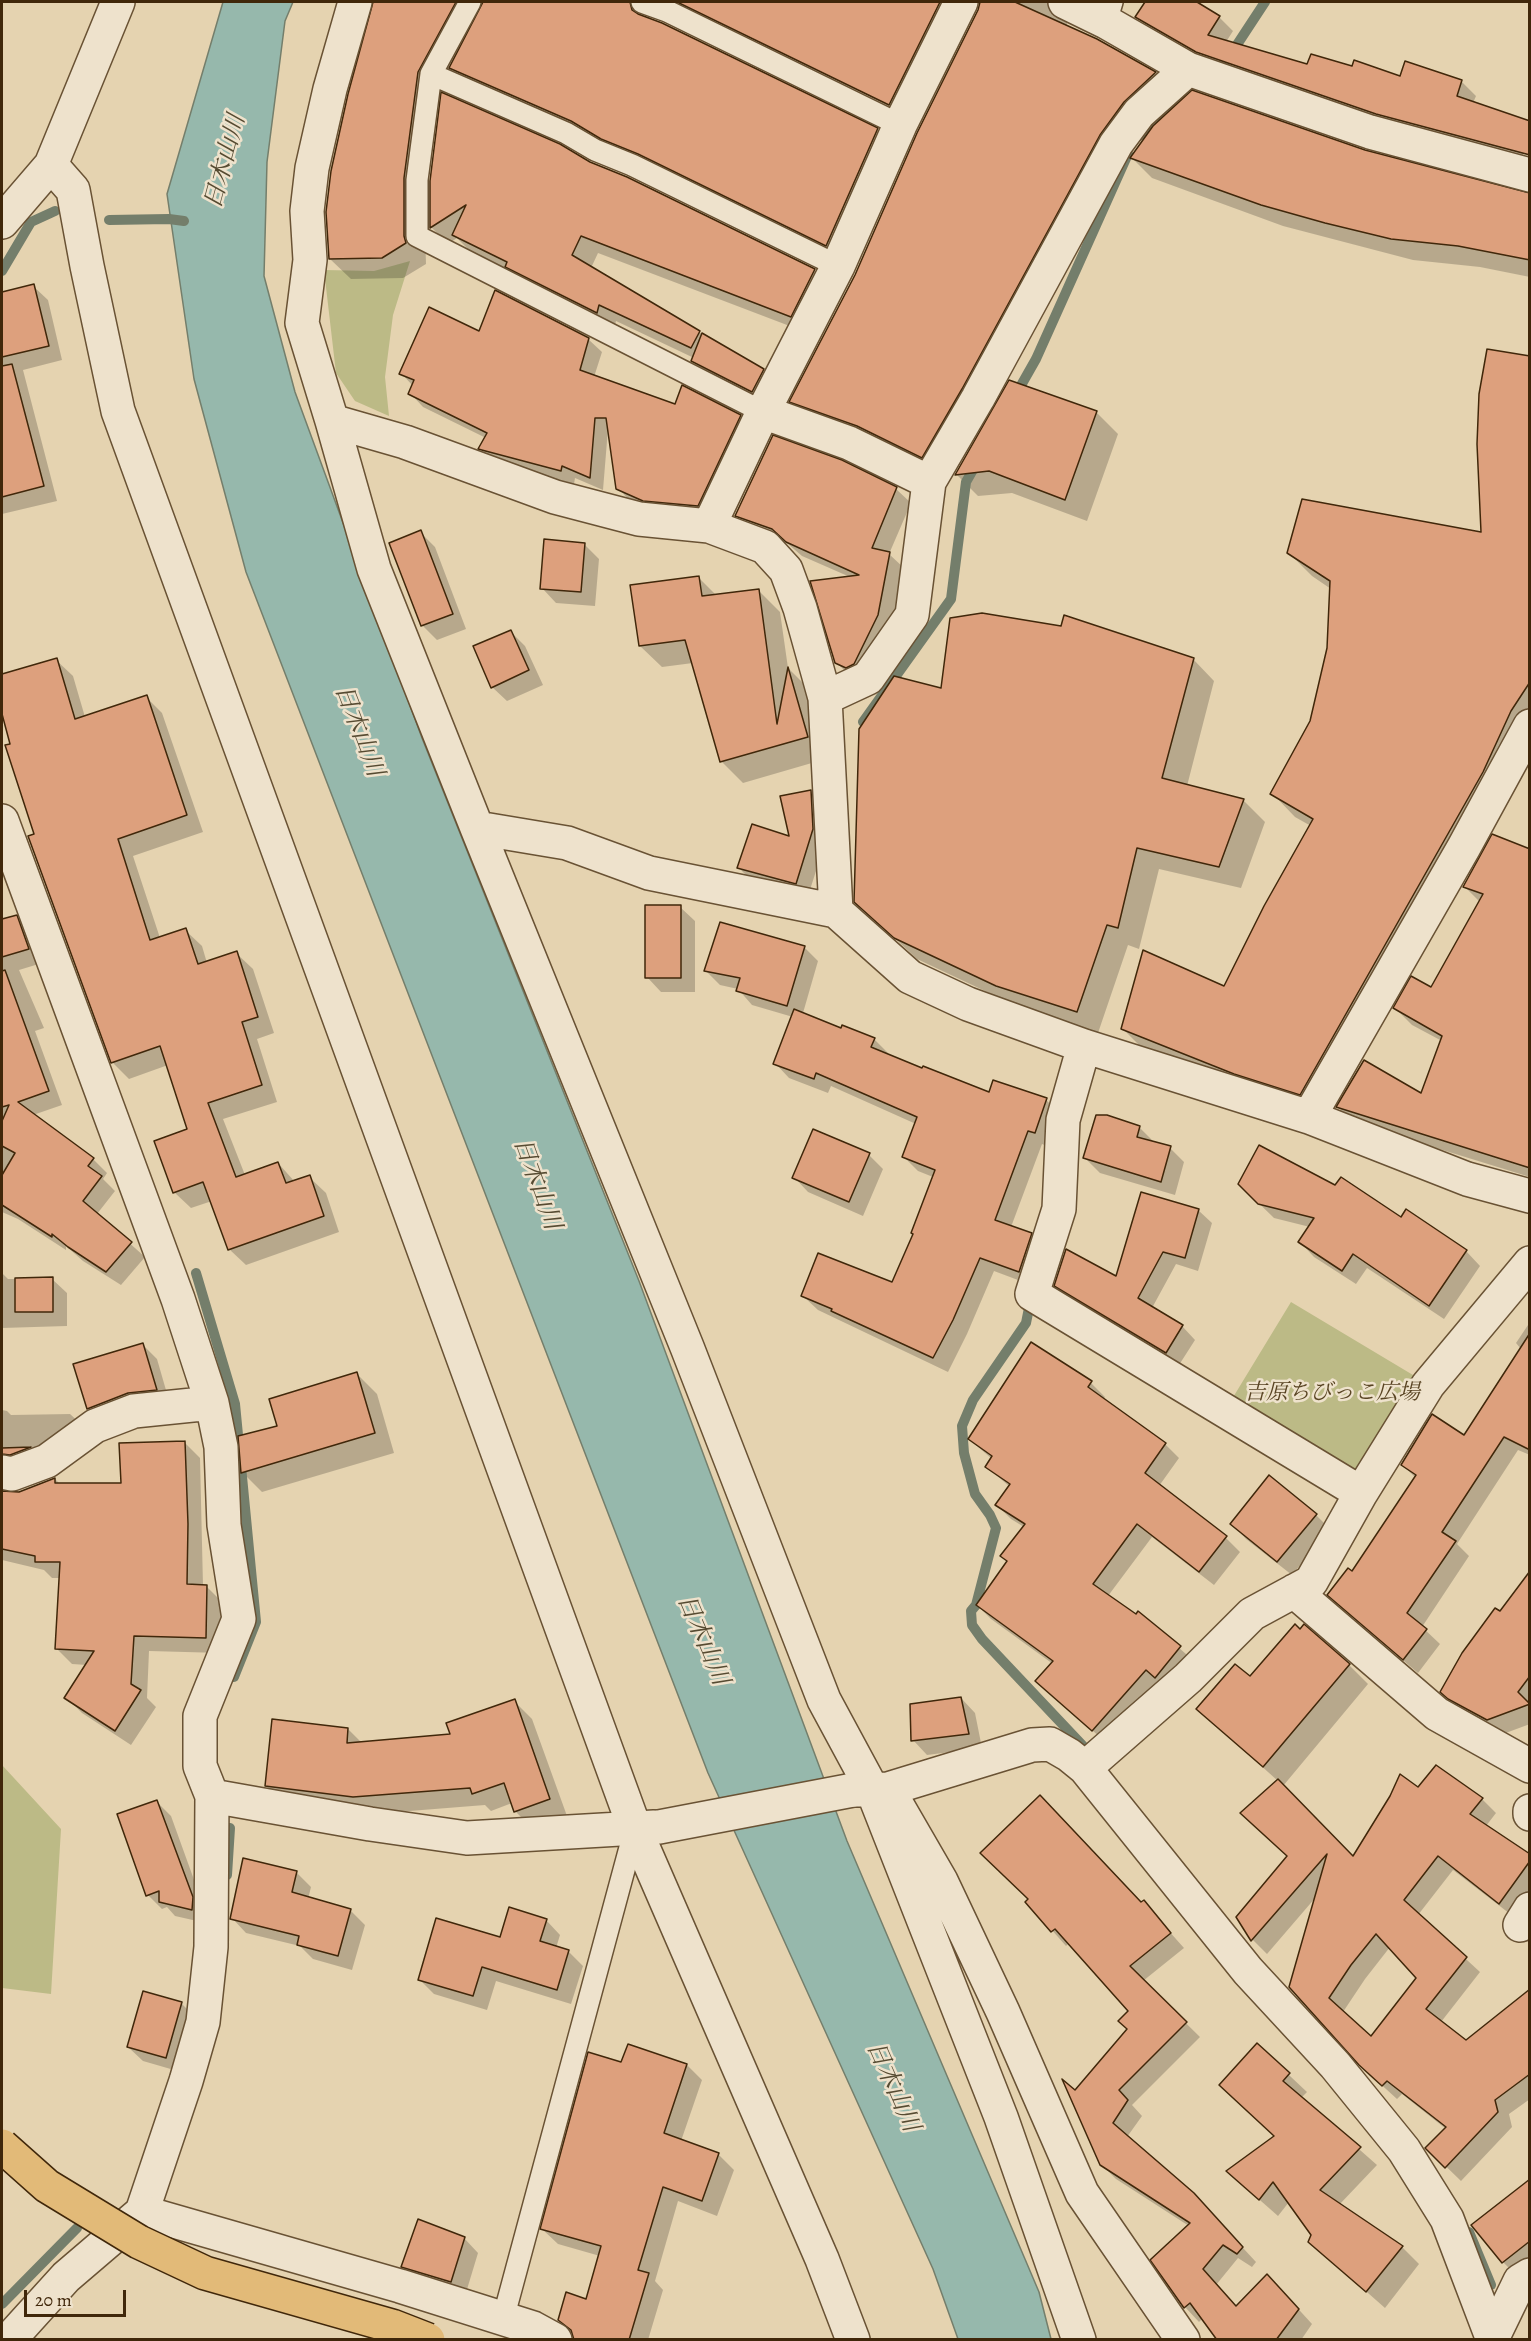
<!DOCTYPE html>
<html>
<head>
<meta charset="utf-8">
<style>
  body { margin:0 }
  #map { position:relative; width:1531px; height:2341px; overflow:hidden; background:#e5d3b0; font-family:Alegreya,serif }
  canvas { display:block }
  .frame { position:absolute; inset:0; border:3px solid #40270a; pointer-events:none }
  .scale { position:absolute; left:24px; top:2290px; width:102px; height:27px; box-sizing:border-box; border:3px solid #40270a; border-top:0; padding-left:8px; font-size:18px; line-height:21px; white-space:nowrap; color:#40270a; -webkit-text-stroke:4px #eee2cc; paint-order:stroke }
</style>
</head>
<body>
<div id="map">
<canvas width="1531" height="2341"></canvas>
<div class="frame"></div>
<div class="scale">20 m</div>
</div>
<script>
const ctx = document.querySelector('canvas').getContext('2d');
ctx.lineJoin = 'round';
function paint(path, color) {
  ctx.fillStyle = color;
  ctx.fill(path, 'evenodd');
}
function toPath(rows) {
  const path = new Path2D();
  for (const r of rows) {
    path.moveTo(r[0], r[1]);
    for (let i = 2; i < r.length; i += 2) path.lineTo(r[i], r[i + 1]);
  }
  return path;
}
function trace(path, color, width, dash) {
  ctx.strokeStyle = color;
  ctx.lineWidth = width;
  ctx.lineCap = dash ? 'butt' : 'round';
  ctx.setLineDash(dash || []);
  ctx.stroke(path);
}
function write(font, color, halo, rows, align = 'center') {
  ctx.font = font + ' Alegreya,"Noto Serif JP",serif';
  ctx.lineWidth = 5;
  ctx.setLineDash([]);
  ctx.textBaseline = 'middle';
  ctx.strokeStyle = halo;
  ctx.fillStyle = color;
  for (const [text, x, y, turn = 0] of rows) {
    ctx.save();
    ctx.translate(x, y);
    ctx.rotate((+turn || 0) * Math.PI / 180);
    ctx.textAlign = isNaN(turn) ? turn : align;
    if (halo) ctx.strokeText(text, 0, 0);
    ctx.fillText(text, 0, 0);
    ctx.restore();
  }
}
const green = toPath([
  [410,261,393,315,385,377,389,416,355,401,336,373,324,270,374,271],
  [1291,1302,1418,1378,1366,1467,1346,1472,1232,1399],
  [2,1765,61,1829,51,1994,2,1988]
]);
const water = toPath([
  [223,2,293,2,285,21,267,162,264,276,295,392,422,738,639,1281,847,1841,1039,2292,1051,2339,958,2339,933,2269,708,1773,246,572,194,379,167,194,223,2]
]);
const shadow = toPath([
  [375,2,1114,2,1068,15,1067,25,1155,74,1176,94,1145,122,943,477,812,422,791,401,856,275,981,4,972,6,910,125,655,12,650,18,650,20,877,130,898,150,847,266,471,88,452,69,439,93,424,200,426,264,403,278,351,279,330,259],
  [1146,2,1194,2,1219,17,1233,31,1226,42,1308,66,1353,68,1401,78,1461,81,1476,96,1473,103,1530,136,1520,163,1212,66,1151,31,1137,17],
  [1364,151,1530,195,1530,277,1480,267,1413,260,1283,226,1152,178,1132,158],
  [590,163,626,178,814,270,832,287,808,333,598,253,591,268,763,370,770,377,759,398,700,368,693,361,694,358,616,321,614,329,524,283,514,273,471,252,457,238,448,244,431,227,431,181],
  [33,286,48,300,62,360,23,370,57,501,2,514,2,294],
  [480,333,588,339,602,352,594,377,676,406,740,416,753,429,711,518,631,502,618,488,608,429,603,490,575,478,574,484,493,461,480,449,486,438,423,407,410,393,413,386,401,373],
  [1530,358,1530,744,1324,1117,1146,1052,1122,1028,1225,988,1311,826,1295,817,1272,793,1311,722,1329,648,1331,589,1312,576,1289,553,1482,534],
  [1010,382,1096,412,1118,434,1087,521,1012,493,978,496,957,475],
  [896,489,911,503,889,554,904,568,892,630,851,677,836,662,850,577,802,556,788,544,751,530,736,515],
  [420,532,435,547,466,629,437,640,422,625],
  [584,544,599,559,595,606,556,603,542,588],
  [699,578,717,596,758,590,780,612,788,668,810,690,829,758,743,783,721,761,693,663,662,667,640,646],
  [510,631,525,646,543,685,507,701,492,687],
  [1193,659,1214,681,1187,786,1243,800,1265,822,1241,888,1159,869,1139,949,1128,945,1098,1033,1019,1007,917,959,856,902,942,690],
  [56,660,73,676,85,717,146,697,162,713,203,832,133,856,160,938,185,930,202,946,207,963,236,953,253,969,274,1033,257,1039,277,1102,223,1119,245,1175,278,1163,295,1182,309,1177,326,1193,339,1232,246,1265,229,1249,212,1201,191,1208,174,1192,189,1130,168,1065,129,1079,112,1062,36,835,2,708,2,675],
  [810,791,823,804,825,843,808,896,752,881,739,868,791,838],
  [1530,851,1442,1041,1412,1025,1395,1008,1431,989,1480,902,1465,887],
  [680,907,695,921,695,992,661,992,647,977],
  [16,916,30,931,42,963,19,970,44,1028,35,1031,62,1105,33,1115,93,1159,107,1173,103,1179,115,1191,97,1214,145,1257,121,1285,83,1261,66,1246,66,1250,18,1219,2,1212,2,921],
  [804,947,818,961,803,1013,842,1030,874,1039,888,1053,887,1056,990,1094,1046,1100,1061,1114,1049,1147,1042,1144,1011,1227,1031,1234,1045,1249,1034,1286,994,1271,967,1334,948,1372,818,1310,803,1296,893,1284,915,1234,933,1177,918,1171,904,1157,916,1124,831,1086,828,1093,789,1078,775,1063,793,1017,752,1005,738,989,720,985,706,971],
  [1421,1095,1530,1124,1530,1177,1352,1122,1338,1107],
  [1139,1127,1153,1141,1170,1148,1184,1162,1175,1195,1100,1173,1085,1158],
  [869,1155,883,1169,863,1216,808,1192,794,1177],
  [1239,1184,1402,1219,1466,1251,1480,1266,1444,1319,1367,1268,1356,1284,1314,1257,1300,1242,1310,1227,1274,1218],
  [1198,1210,1212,1223,1198,1271,1176,1264,1152,1308,1182,1326,1195,1340,1179,1365,1069,1299,1056,1285,1117,1278],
  [2,1273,8,1279,52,1279,67,1293,67,1326,2,1328],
  [1530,1322,1530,1455,1518,1450,1457,1544,1469,1556,1422,1627,1440,1644,1418,1673,1343,1609,1353,1573,1416,1478,1402,1465,1464,1437,1521,1349,1516,1343],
  [1032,1344,1091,1383,1105,1397,1103,1400,1165,1444,1179,1458,1159,1486,1226,1538,1240,1552,1214,1585,1152,1537,1108,1596,1136,1616,1139,1613,1194,1661,1107,1743,1051,1695,1053,1664,991,1619,977,1605,1009,1562,1024,1527,1011,1519,997,1505,1010,1487,987,1467,992,1459,969,1439],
  [143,1345,157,1359,170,1404,102,1423,88,1409],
  [357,1374,377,1394,394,1453,262,1492,242,1472,279,1427],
  [2,1410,7,1411,11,1415,70,1414,85,1428,2,1475],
  [184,1442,200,1458,203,1586,206,1586,222,1602,221,1653,149,1651,147,1698,156,1707,131,1745,82,1713,66,1697,87,1665,72,1664,56,1648,61,1578,52,1578,44,1570,2,1560,2,1492,19,1493,55,1479,60,1484,123,1485],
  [1316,1515,1330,1529,1292,1575,1246,1539,1232,1524],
  [1530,1574,1530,1724,1503,1734,1456,1706,1442,1691],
  [1349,1665,1368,1684,1283,1786,1353,1858,1419,1789,1482,1799,1496,1813,1486,1826,1530,1856,1530,1895,1514,1917,1453,1870,1418,1915,1480,1972,1441,2022,1466,2042,1530,1991,1530,2099,1509,2114,1512,2127,1461,2181,1427,2148,1446,2129,1402,2094,1397,2099,1375,2079,1290,1987,1316,1897,1267,1954,1253,1940,1238,1918,1288,1857,1278,1781,1198,1709,1250,1679],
  [1390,1947,1418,1978,1371,2038,1343,2012,1365,1979],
  [961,1698,975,1713,982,1748,927,1755,913,1740],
  [514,1701,532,1719,567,1816,533,1829,515,1811,512,1803,491,1811,485,1805,372,1814,284,1803,266,1786,348,1729,362,1743,453,1736],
  [157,1802,171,1816,206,1913,206,1923,175,1916,167,1907,162,1909,148,1895],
  [296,1872,311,1887,308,1899,351,1911,365,1925,352,1970,313,1959,300,1946,246,1933,232,1918],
  [1027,1902,1143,1902,1184,1948,1143,1981,1200,2037,1132,2105,1142,2116,1127,2137,1193,2194,1256,2262,1252,2267,1238,2258,1216,2285,1237,2308,1281,2290,1312,2324,1301,2340,1219,2340,1203,2318,1199,2322,1185,2307,1152,2260,1189,2226,1116,2179,1101,2164,1076,2093,1129,2029,1130,2011,1069,1943,1066,1946],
  [546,1920,560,1935,556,1948,568,1951,583,1966,571,2004,496,1981,487,2010,434,1994,419,1979,501,1939],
  [144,1993,182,2004,196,2018,181,2072,143,2061,128,2047],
  [1257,2045,1307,2092,1301,2098,1377,2165,1339,2205,1402,2247,1419,2264,1385,2308,1309,2241,1313,2235,1289,2202,1278,2216,1228,2172,1276,2137,1221,2085],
  [622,2064,687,2065,702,2080,681,2141,719,2155,734,2170,717,2216,678,2201,655,2281,663,2290,648,2340,574,2340,574,2334,559,2320,587,2301,600,2256,558,2244,542,2229],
  [1530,2192,1530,2267,1517,2276,1503,2262],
  [464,2238,478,2253,465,2296,417,2281,402,2266]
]);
const stream = toPath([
  [1223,66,1265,2],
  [1139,136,1190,91],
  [109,220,169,219,184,221],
  [2,271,31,222,55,211],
  [1015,396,1036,359,1128,154],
  [863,722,951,599,966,482,978,461],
  [196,1273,235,1404,256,1622,234,1677],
  [1030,1303,1026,1323,973,1400,962,1426,964,1453,975,1494,990,1515,996,1528,976,1605,971,1611,972,1625,982,1639,1083,1746],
  [227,1875,230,1828],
  [1469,2232,1491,2285],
  [2,2304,77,2228]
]);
const building = toPath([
  [373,2,456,2,418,72,404,178,404,236,406,243,382,258,329,259,326,212,331,171,348,94,373,2],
  [483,2,630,2,632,10,638,14,662,23,878,128,826,246,638,154,601,139,571,121,449,68,483,2],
  [677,2,940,2,889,105,677,2],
  [980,2,1015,2,1097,39,1156,72,1124,102,1100,135,962,389,922,458,857,426,789,402,855,275,917,133,978,10,980,2],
  [1145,2,1197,2,1220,16,1208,35,1307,64,1311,54,1352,66,1354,60,1400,76,1405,61,1462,80,1457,96,1530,121,1530,155,1376,114,1196,52,1135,17,1145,2],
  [1192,90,1365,150,1530,193,1530,260,1458,246,1391,239,1325,223,1261,205,1130,158,1153,126,1192,90],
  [441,92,560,144,590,162,627,177,815,269,791,317,581,236,572,255,700,331,691,348,599,305,597,313,505,267,507,262,452,235,466,205,430,228,430,181,441,92],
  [34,284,49,346,2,357,2,292,34,284],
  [495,290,589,338,580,370,675,404,682,385,741,415,698,506,643,501,616,489,606,418,595,418,590,478,562,466,561,471,478,449,487,433,408,394,414,380,399,374,429,307,479,331,495,290],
  [702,333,764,369,752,392,691,361,702,333],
  [1487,349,1530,356,1530,682,1511,711,1483,772,1300,1095,1234,1074,1121,1029,1143,950,1224,986,1264,906,1313,819,1270,794,1310,721,1327,648,1330,581,1287,553,1302,499,1481,532,1477,444,1479,394,1487,349],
  [12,364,44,486,2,497,2,366,12,364],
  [1009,380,1097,411,1065,500,989,471,955,475,1009,380],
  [773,435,842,460,897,487,872,548,890,552,878,615,854,664,846,668,835,663,810,581,859,575,786,542,772,529,735,516,773,435],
  [421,530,453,614,421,626,389,543,421,530],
  [544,539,585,543,581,592,540,589,544,539],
  [699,576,702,596,759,589,777,724,788,667,808,737,720,762,685,640,639,646,630,585,699,576],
  [982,613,1061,626,1064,615,1194,658,1162,778,1244,799,1219,867,1137,848,1118,928,1107,925,1077,1012,996,986,894,938,854,902,859,729,894,676,941,688,950,618,982,613],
  [511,630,529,670,491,688,473,646,511,630],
  [57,658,75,719,147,695,187,815,118,839,150,940,186,928,198,964,237,951,258,1017,242,1022,262,1085,208,1103,236,1177,278,1162,286,1183,310,1175,324,1216,228,1250,203,1182,173,1193,154,1141,187,1129,160,1046,111,1063,28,836,34,834,5,745,10,744,2,714,2,674,57,658],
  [811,790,813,829,796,884,737,868,752,824,789,836,780,796,811,790],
  [1492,834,1530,849,1530,1168,1336,1107,1364,1060,1421,1093,1442,1036,1393,1008,1411,976,1431,987,1483,894,1463,887,1492,834],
  [645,905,681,905,681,978,645,978,645,905],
  [17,915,29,949,2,957,2,919,17,915],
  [720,922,805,946,787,1006,736,991,740,978,704,971,720,922],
  [5,970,49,1091,18,1102,94,1158,88,1166,102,1176,83,1201,132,1242,106,1272,68,1247,52,1234,52,1237,2,1205,2,1175,15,1153,2,1146,2,1121,9,1105,2,1107,2,971,5,970],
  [794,1009,841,1028,842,1025,875,1038,871,1047,922,1068,923,1066,989,1092,993,1080,1047,1098,1035,1133,1028,1131,995,1220,1032,1233,1019,1272,980,1258,953,1320,933,1358,831,1311,832,1309,801,1296,818,1253,892,1282,913,1234,911,1233,935,1170,902,1157,917,1117,816,1073,814,1079,773,1064,794,1009],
  [1096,1115,1107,1115,1140,1126,1137,1137,1171,1146,1161,1182,1083,1158,1096,1115],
  [813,1129,870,1153,849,1202,792,1178,813,1129],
  [1259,1145,1335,1185,1341,1177,1401,1217,1406,1209,1467,1250,1429,1306,1353,1254,1342,1271,1298,1242,1314,1218,1258,1204,1238,1184,1259,1145],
  [1141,1192,1199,1209,1185,1258,1163,1252,1138,1298,1183,1325,1166,1353,1054,1286,1066,1249,1116,1276,1141,1192],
  [53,1277,53,1312,15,1312,15,1278,53,1277],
  [1530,1333,1530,1450,1504,1437,1442,1532,1456,1541,1407,1613,1427,1629,1403,1660,1327,1595,1348,1568,1352,1571,1416,1475,1401,1465,1432,1414,1464,1435,1530,1333],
  [1031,1342,1092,1381,1088,1387,1166,1443,1145,1473,1227,1536,1199,1572,1137,1524,1093,1584,1136,1614,1138,1611,1181,1646,1155,1678,1146,1670,1092,1731,1035,1681,1053,1661,976,1605,1007,1561,1000,1556,1025,1524,995,1505,1010,1484,985,1467,992,1456,968,1439,1031,1342],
  [143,1343,157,1390,128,1393,87,1409,73,1364,143,1343],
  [357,1372,375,1433,241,1473,238,1436,277,1426,269,1399,357,1372],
  [185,1441,188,1524,187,1584,207,1585,206,1638,134,1636,131,1684,141,1690,115,1731,64,1698,94,1651,55,1649,60,1562,35,1562,35,1556,2,1549,2,1491,19,1492,55,1478,55,1483,121,1483,119,1443,185,1441],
  [31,1447,10,1455,2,1454,2,1448,31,1447],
  [1269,1475,1317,1514,1277,1562,1230,1524,1269,1475],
  [1530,1571,1530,1676,1518,1692,1530,1704,1487,1720,1448,1699,1440,1692,1462,1653,1495,1608,1500,1611,1530,1571],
  [1295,1624,1300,1629,1304,1624,1350,1664,1263,1767,1196,1709,1235,1664,1250,1676,1295,1624],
  [961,1697,969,1734,911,1741,910,1704,961,1697],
  [515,1699,550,1799,514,1812,504,1783,472,1794,470,1788,353,1797,265,1786,272,1719,348,1728,347,1743,450,1734,446,1723,515,1699],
  [1436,1765,1483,1798,1470,1814,1530,1854,1530,1861,1499,1904,1438,1856,1404,1900,1467,1957,1426,2009,1466,2040,1530,1989,1530,2074,1495,2100,1498,2112,1445,2168,1425,2148,1446,2127,1387,2081,1382,2086,1359,2065,1289,1987,1327,1854,1251,1941,1236,1917,1287,1856,1240,1813,1278,1779,1353,1856,1390,1796,1400,1774,1418,1787,1436,1765],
  [1376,1934,1416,1978,1371,2036,1329,1998,1351,1965,1376,1934],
  [1040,1795,1141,1902,1144,1900,1171,1933,1130,1966,1187,2022,1119,2090,1128,2100,1113,2123,1194,2193,1243,2247,1237,2254,1223,2245,1203,2269,1236,2306,1267,2274,1299,2309,1276,2340,1217,2340,1190,2303,1184,2308,1150,2260,1190,2223,1100,2165,1062,2079,1075,2090,1127,2029,1118,2021,1128,2011,1055,1929,1051,1932,1025,1902,1028,1899,980,1853,1040,1795],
  [157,1800,193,1897,192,1910,159,1902,159,1891,146,1896,117,1814,157,1800],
  [243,1858,297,1871,292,1892,351,1909,338,1956,297,1945,299,1936,230,1919,243,1858],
  [509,1907,547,1919,540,1941,569,1950,557,1990,482,1967,473,1996,418,1980,436,1918,500,1937,509,1907],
  [143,1991,182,2002,166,2058,127,2047,143,1991],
  [1257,2043,1290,2073,1283,2081,1361,2147,1320,2190,1403,2246,1366,2292,1308,2242,1311,2235,1273,2182,1259,2200,1226,2171,1274,2136,1219,2085,1257,2043],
  [628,2044,687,2064,664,2133,719,2153,702,2201,663,2187,638,2270,649,2273,629,2340,574,2340,571,2330,558,2320,566,2292,586,2299,601,2246,540,2229,588,2052,621,2062,628,2044],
  [1530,2179,1530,2241,1502,2263,1471,2225,1530,2179],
  [418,2219,465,2237,451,2282,401,2267,418,2219]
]);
const service = toPath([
  [470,2,431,74,417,180,417,236,763,412],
  [642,2,667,11,900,125],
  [1106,22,1112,2],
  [431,74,566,133,595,150,632,165,838,266],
  [503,2319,635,1829]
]);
const minor = toPath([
  [355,2,330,89,312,168,307,211,310,260,302,323,332,421,374,569,477,828,687,1347,824,1700,872,1789,1001,2117,1079,2340],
  [1065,2,1106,22,1188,69,1370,132,1530,175],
  [51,165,73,190,87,266,118,411,635,1829,822,2259,853,2340],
  [2,222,51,165,118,2],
  [763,412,849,443,929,482],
  [332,421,405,442,555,497,639,519,709,526,765,547,786,570,800,608,825,698,836,911],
  [709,526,763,412,838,266,900,125,961,2],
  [825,698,868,678,912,615,929,482,978,398,1116,144,1139,113,1188,69],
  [2,821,178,1299,212,1403,221,1447,224,1525,239,1619,200,1716,200,1766,212,1796,211,1947,203,2022,186,2081,142,2212,66,2277,9,2340],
  [477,828,567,843,649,873,836,911,910,977,968,1004,1084,1046,1309,1117,1467,1179,1530,1196],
  [1084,1046,1063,1120,1059,1209,1032,1294,1361,1493],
  [1309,1117,1464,847,1530,726],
  [2,1472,12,1474,47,1461,95,1426,134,1411,212,1403],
  [1294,1591,1437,1714,1530,1766],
  [1085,1768,1188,1678,1252,1614,1311,1582,1361,1493,1428,1385,1530,1263],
  [853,1790,888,1789,1032,1745,1050,1744,1069,1755,1085,1768,1248,1971,1335,2065,1404,2150,1447,2219,1493,2340],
  [212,1796,370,1824,467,1838,654,1827],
  [893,1798,941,1881,1003,2012,1082,2193,1183,2340],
  [1530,1811,1530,1814],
  [1520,1925,1530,1909],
  [1493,2337,1520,2281,1530,2275]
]);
const tertiary = toPath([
  [659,1827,853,1790],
  [142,2212,400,2286,533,2328,555,2340]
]);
const motorwayBridge = toPath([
  [2,2146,47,2186,139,2242,205,2273,392,2326,428,2340]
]);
const parkNames = [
  ["吉原ちびっこ広場",1332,1394]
];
const waterNames = [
  ["日木山川",226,162,-75],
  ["日木山川",358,731,69],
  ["日木山川",536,1184,70],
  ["日木山川",702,1640,67],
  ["日木山川",892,2087,66]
];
paint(green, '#bcba86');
paint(water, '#96b8ac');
trace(water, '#747e6b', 1.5);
paint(shadow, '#0003');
trace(stream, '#747e6b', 10);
paint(building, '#dda07d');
trace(building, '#40270a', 1.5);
trace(service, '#695234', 24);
trace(minor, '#695234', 36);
trace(tertiary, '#695234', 36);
trace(service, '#eee2cc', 21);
trace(minor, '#eee2cc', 33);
trace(tertiary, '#eee2cc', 33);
trace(motorwayBridge, '#40270a', 36, []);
trace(motorwayBridge, '#e2ba78', 33);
write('italic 22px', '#594423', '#eee2cc', parkNames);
write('italic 24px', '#564b32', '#eee2cc', waterNames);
</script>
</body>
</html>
